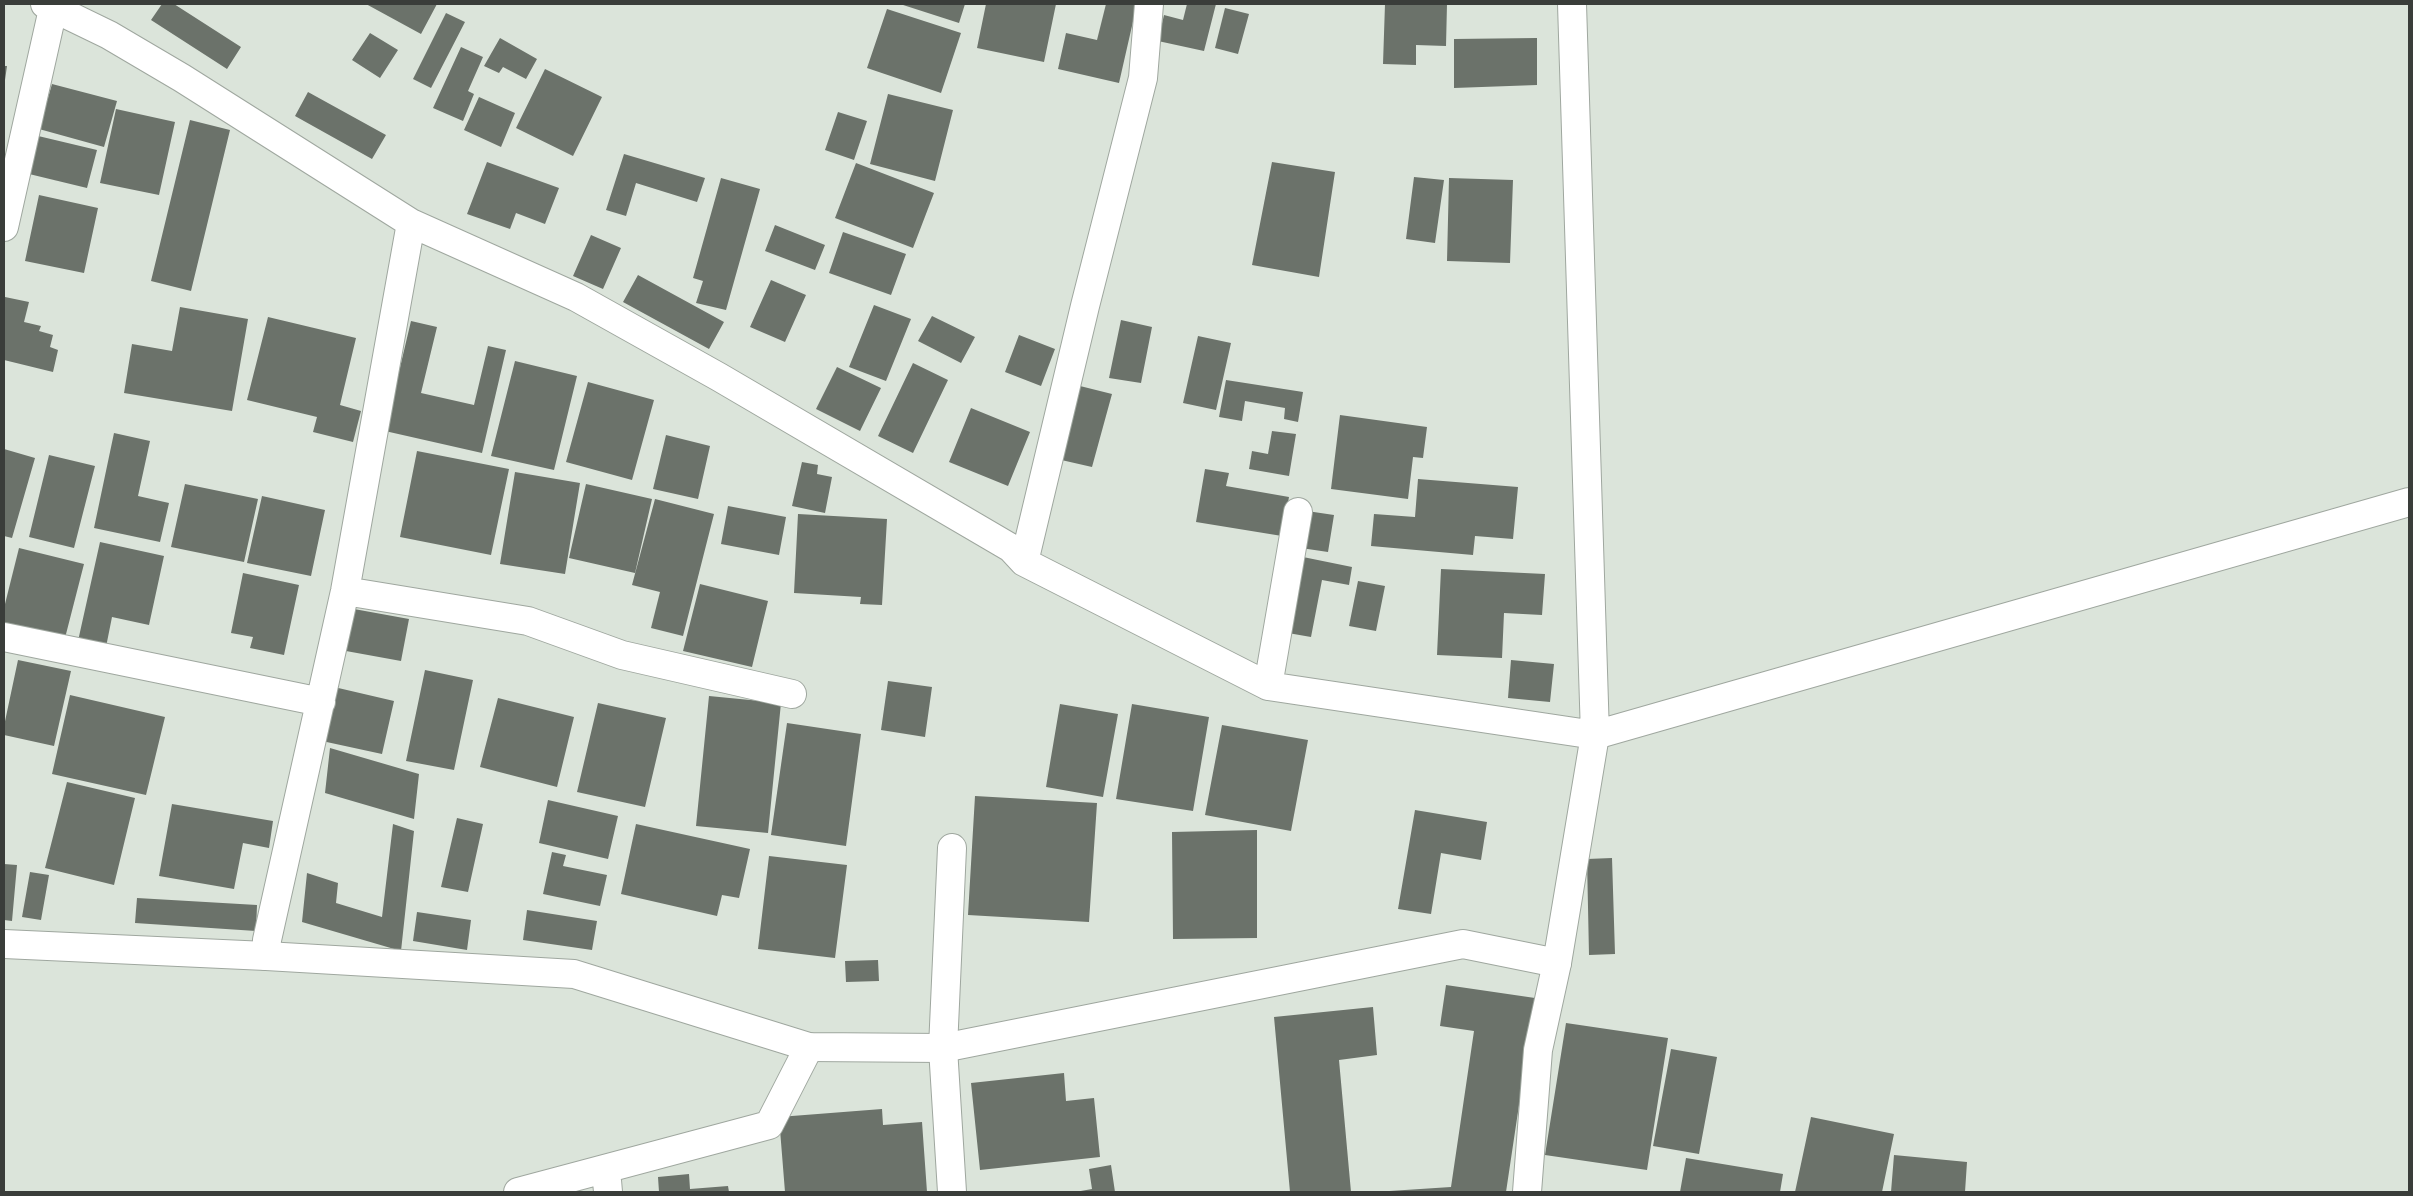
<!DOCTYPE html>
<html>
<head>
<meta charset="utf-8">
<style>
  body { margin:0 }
  #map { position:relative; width:2413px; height:1196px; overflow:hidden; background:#dbe4da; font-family:Poppins,sans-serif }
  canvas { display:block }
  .frame { position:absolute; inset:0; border:5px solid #3a3d3a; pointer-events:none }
</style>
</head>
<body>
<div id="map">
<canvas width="2413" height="1196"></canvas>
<div class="frame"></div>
</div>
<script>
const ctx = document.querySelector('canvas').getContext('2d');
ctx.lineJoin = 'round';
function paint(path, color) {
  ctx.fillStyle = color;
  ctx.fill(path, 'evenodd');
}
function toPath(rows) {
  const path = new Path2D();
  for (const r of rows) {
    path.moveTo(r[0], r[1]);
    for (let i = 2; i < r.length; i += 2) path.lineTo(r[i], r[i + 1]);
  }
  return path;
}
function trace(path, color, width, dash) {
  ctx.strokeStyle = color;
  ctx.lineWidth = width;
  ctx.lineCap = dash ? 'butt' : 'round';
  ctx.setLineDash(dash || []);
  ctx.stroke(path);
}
const building = toPath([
  [162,4,174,4,241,47,227,69,151,20],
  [366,4,437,4,421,34],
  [900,4,965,4,959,23],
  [986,4,1056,4,1044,62,977,48],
  [1106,4,1137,4,1119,83,1058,69,1066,33,1097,40],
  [1187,4,1216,4,1204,51,1158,41,1164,15,1183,20],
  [1385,4,1447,4,1446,46,1416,45,1416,65,1383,64],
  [1225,8,1249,14,1238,54,1215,48],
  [887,9,961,33,941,93,867,68],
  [446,13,465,22,431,88,413,79],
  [370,33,398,50,380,78,352,60],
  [500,38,537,59,526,79,503,67,499,73,484,66],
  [1537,38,1537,85,1454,88,1454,39],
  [461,47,483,57,468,91,474,94,463,121,433,108],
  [4,66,7,66,5,80,4,80],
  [545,69,602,97,573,156,516,128],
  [52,84,117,101,104,147,39,129],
  [308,92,386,135,372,159,295,116],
  [888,94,953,110,935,181,870,164],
  [479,97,515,113,501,147,464,130],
  [116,109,175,122,159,195,100,183],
  [838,112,867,121,854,160,825,150],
  [190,120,230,130,191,291,151,281],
  [34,135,97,150,87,188,25,173],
  [624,154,705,178,697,202,636,183,626,216,606,210],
  [487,162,559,188,545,224,516,213,510,229,467,214],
  [1272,162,1335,172,1319,277,1252,265],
  [856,163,934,193,913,248,835,218],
  [1414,177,1444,180,1435,243,1406,239],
  [721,178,760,189,726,310,696,303,703,281,693,278],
  [1449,178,1513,180,1510,263,1447,261],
  [39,195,98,208,84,273,25,261],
  [775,225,825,245,815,270,765,251],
  [843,232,906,254,891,295,829,273],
  [591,235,621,248,603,289,573,276],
  [638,275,724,322,709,349,623,302],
  [771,280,806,295,785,342,750,327],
  [5,297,29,302,24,322,41,326,39,331,53,335,50,347,58,350,53,372,4,360],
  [874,305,911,319,886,381,849,367],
  [180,307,248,319,232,411,124,393,132,344,172,351],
  [932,316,975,337,961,363,918,341],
  [268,317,356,338,340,405,361,411,353,442,313,432,317,417,247,400],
  [1121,320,1152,327,1141,383,1109,378],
  [411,321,437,327,421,393,474,405,488,346,506,350,482,453,385,431],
  [1019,335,1055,349,1041,386,1005,372],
  [1198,336,1231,343,1216,410,1183,403],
  [515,361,577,376,554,470,491,456],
  [913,363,948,380,913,453,878,436],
  [837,367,881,388,860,431,816,409],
  [1226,380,1303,392,1298,422,1284,419,1285,408,1245,401,1242,421,1219,417],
  [588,382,654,400,632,480,566,462],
  [1076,385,1112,394,1092,467,1057,459],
  [971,408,1030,432,1008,486,949,462],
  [1340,415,1427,427,1423,458,1413,457,1408,499,1331,489],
  [1272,431,1296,434,1289,476,1249,469,1252,451,1268,454],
  [114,433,150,441,138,496,169,503,160,542,94,528],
  [666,435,710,446,698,499,653,489],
  [4,449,35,458,12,538,4,536],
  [417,451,509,469,491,555,400,537],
  [49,455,95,466,74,548,29,537],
  [802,462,818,465,817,474,832,477,825,513,792,506],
  [1205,469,1229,473,1226,486,1289,497,1282,536,1196,522],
  [515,472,580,483,565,574,500,564],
  [1418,479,1518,487,1513,539,1475,536,1473,555,1371,546,1374,514,1415,517],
  [185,484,258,499,244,562,171,547],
  [586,484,652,499,635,573,569,558],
  [262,496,325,510,311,576,247,563],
  [655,499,714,514,683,636,651,628,660,592,632,585],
  [728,506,786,517,779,555,721,544],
  [1307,511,1334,515,1328,552,1301,548],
  [798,514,887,519,882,605,860,604,861,597,794,593],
  [100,542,164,556,149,625,112,617,106,647,78,641],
  [19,548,84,564,65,638,4,623,4,608],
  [1303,557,1352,567,1349,585,1322,580,1311,637,1288,633],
  [1441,569,1545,574,1542,615,1504,613,1502,658,1437,655],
  [243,573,299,585,284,655,250,648,253,637,231,633],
  [1358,581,1385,586,1376,631,1349,626],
  [700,584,768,601,752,667,683,651],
  [354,609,409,619,401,661,346,651],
  [18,660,71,671,54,746,4,735,4,726],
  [1511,660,1554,664,1550,702,1508,698],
  [425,670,473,680,454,770,406,761],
  [888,681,932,687,925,737,881,730],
  [334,687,394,701,382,754,322,741],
  [70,695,165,717,146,795,52,774],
  [709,696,781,703,768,833,696,826],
  [498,698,574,717,557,787,480,767],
  [598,703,666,718,645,807,577,792],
  [1060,704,1118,714,1103,797,1046,787],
  [1132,704,1209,717,1193,811,1116,799],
  [787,723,861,734,846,846,771,835],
  [1222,725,1308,740,1291,831,1205,815],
  [330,748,419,774,414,819,325,793],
  [67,782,135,798,114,885,45,868],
  [975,796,1097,803,1089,922,968,915],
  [548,800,618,816,608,859,539,843],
  [172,804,273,821,269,848,243,843,234,889,159,876],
  [1415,810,1487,822,1481,860,1441,853,1431,914,1398,909],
  [457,818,483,824,468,892,441,887],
  [393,824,414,831,401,951,302,922,307,873,338,883,336,903,382,917],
  [636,824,750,849,739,898,722,895,717,916,621,894],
  [1257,830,1257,938,1173,939,1172,832],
  [552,852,566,855,563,866,607,875,600,906,543,894],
  [769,856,847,865,835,958,758,949],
  [1612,858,1615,954,1589,955,1587,859],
  [4,864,17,865,12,921,4,920],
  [30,872,49,875,41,920,22,917],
  [137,898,257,905,256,931,135,923],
  [527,910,597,921,592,950,523,940],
  [417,912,471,920,467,950,413,941],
  [878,960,879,981,846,982,845,961],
  [1446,985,1535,998,1506,1192,1374,1192,1451,1187,1474,1031,1440,1026],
  [1373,1007,1377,1055,1339,1060,1351,1192,1290,1192,1274,1017],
  [1566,1023,1668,1038,1647,1170,1545,1155],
  [1671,1049,1717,1057,1699,1154,1653,1146],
  [1064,1073,1066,1101,1094,1098,1100,1157,980,1170,971,1083],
  [882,1109,883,1125,922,1122,927,1192,785,1192,779,1117],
  [1811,1117,1894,1134,1882,1192,1795,1192],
  [1894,1155,1967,1162,1965,1192,1891,1192],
  [1686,1158,1783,1174,1780,1192,1680,1192],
  [1111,1165,1115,1192,1075,1192,1092,1189,1089,1169],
  [689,1174,690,1189,728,1186,729,1192,659,1192,658,1177]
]);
const minor = toPath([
  [45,4,109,35,182,78,411,223,576,297,719,377,1011,548,1024,562,1268,686,1595,735,2409,502],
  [1572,4,1595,735],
  [4,227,53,9],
  [1024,562,1085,306,1143,78,1149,4],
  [345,591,528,621,622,655,792,694],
  [4,637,321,702],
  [1268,686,1298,512],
  [952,848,943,1048,952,1192],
  [266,956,267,940,345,591,411,223],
  [606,1169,608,1192],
  [518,1192,769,1125,809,1047],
  [1527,1192,1538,1050,1557,963]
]);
const tertiary = toPath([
  [4,944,266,956,574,974,809,1047,943,1048,1463,944,1557,963,1595,735]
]);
paint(building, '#6b726a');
trace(minor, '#9fa79f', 30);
trace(tertiary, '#9fa79f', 30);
trace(minor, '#fff', 28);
trace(tertiary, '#fff', 28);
</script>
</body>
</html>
